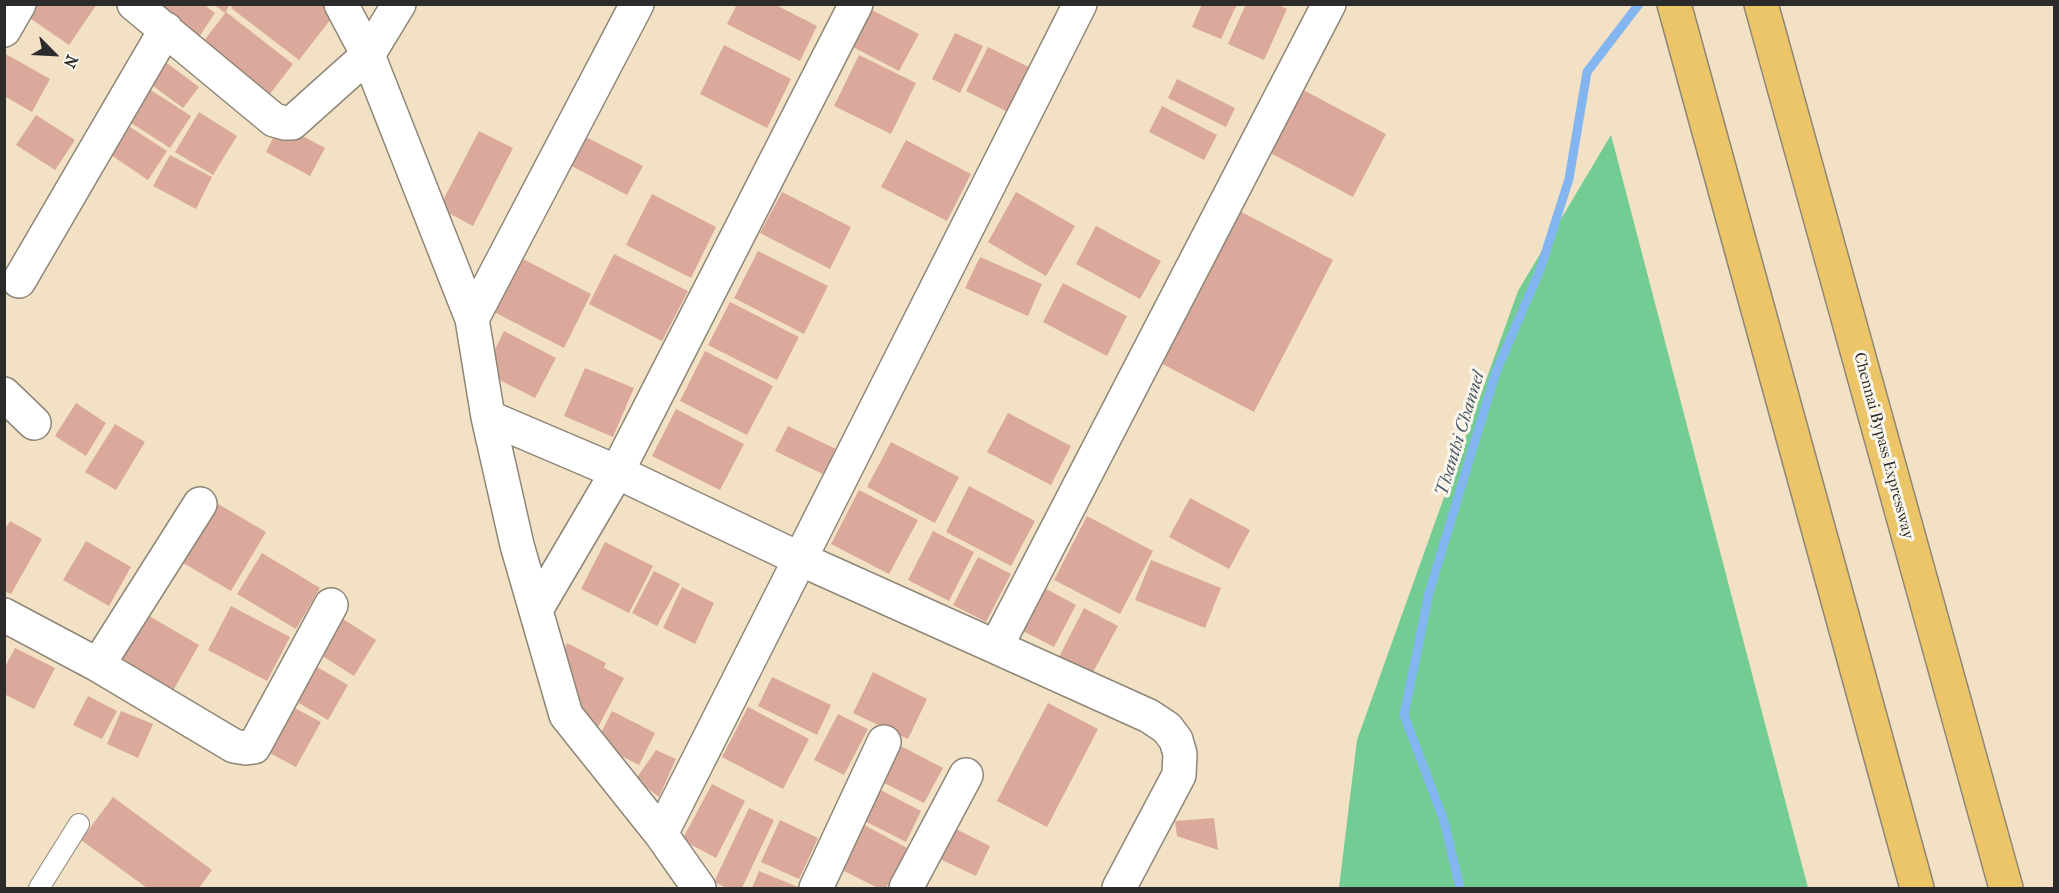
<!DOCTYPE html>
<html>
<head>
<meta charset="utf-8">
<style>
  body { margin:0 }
  #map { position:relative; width:2059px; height:893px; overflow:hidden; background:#f2e1c4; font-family:"IM FELL French Canon",serif }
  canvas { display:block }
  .frame { position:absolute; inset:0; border:6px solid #2b2b2b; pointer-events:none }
  .north { position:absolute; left:24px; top:24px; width:60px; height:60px; -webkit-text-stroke:4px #fbf7ec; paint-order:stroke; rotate:114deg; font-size:16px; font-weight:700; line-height:24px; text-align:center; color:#2b2b2b }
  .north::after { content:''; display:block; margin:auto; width:21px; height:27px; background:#2b2b2b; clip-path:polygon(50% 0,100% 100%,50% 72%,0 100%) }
</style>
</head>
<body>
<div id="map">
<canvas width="2059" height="893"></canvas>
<div class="frame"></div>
<div class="north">N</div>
</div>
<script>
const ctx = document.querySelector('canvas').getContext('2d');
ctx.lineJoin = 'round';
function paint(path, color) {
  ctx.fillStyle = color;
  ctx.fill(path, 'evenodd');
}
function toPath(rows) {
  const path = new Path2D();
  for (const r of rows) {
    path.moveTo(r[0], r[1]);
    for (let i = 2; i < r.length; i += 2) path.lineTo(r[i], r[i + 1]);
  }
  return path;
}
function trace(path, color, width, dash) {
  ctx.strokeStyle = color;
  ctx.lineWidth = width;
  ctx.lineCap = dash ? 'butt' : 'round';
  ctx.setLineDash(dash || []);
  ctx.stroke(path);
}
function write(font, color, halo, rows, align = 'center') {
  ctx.font = font + ' "IM FELL French Canon",serif';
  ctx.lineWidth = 6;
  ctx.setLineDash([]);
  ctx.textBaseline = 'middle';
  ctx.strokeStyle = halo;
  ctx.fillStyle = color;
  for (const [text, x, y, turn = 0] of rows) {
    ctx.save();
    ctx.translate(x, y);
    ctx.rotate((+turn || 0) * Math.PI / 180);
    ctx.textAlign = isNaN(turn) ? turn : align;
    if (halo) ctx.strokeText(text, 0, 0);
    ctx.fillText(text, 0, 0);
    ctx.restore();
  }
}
const green = toPath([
  [1611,135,1808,888,1339,888,1357,740,1518,291]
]);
const stream = toPath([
  [1460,888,1444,821,1404,715,1429,593,1496,372,1540,270,1569,179,1587,72,1639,4]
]);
const building = toPath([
  [27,4,97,4,69,45,21,12],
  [160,4,203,4,215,13,197,40],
  [213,4,230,4,225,13],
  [234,4,321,4,334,15,299,60,231,8],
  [737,4,774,4,817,26,800,61,727,24],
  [1202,4,1237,4,1221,39,1192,27],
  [1246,4,1276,4,1287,9,1264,60,1228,44],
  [870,9,919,34,899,71,851,46],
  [226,12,293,64,263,103,196,51],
  [955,33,983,46,960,93,932,79],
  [724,45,791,79,767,128,700,94],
  [988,47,1033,69,1010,113,966,91],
  [4,53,50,79,32,112,4,96],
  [859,55,916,83,891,134,834,106],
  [160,58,199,87,183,108,145,80],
  [1177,79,1235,108,1226,127,1168,98],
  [1294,85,1386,134,1353,197,1261,148],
  [146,87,191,116,170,148,125,119],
  [1162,106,1217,135,1204,160,1149,132],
  [199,112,237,136,213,175,175,152],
  [36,115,75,140,55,170,16,145],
  [124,123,167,151,148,180,105,151],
  [280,124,325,148,310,176,266,152],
  [479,131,513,148,473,226,439,208],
  [578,133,643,166,627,195,564,162],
  [906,140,971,174,947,221,881,187],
  [170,155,212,177,196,209,153,186],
  [782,192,851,227,830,269,760,233],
  [1016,192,1075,226,1046,276,988,242],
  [652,194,716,227,691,278,626,245],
  [1232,207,1333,260,1254,412,1153,359],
  [1096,226,1161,261,1140,299,1076,264],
  [758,251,828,286,804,334,734,298],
  [614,254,688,291,662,341,589,304],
  [980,257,1042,284,1028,316,965,288],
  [521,258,591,294,564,348,494,312],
  [1063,283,1127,316,1107,356,1043,322],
  [730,302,799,337,777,380,708,345],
  [504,331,556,358,535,398,484,372],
  [705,351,773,386,747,435,680,401],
  [585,368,634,388,613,437,564,416],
  [76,403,106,423,86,456,55,436],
  [676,409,744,444,720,490,652,456],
  [1008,413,1071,446,1051,485,987,452],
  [115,424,145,442,116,490,85,472],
  [788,426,840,451,827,476,775,451],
  [891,442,959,477,935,523,867,487],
  [969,486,1035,521,1011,566,946,532],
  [859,490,918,520,889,574,831,544],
  [208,498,266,532,231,591,173,557],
  [1190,498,1250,530,1229,569,1169,537],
  [1087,516,1153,551,1120,614,1054,580],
  [10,521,42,539,11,594,4,591,4,531],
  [933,531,974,552,949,601,908,580],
  [86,541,131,567,109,606,63,580],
  [605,542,653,566,629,613,581,589],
  [262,553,320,588,296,629,237,594],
  [978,557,1011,574,986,622,953,605],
  [1151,560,1221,588,1205,628,1135,600],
  [654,571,680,584,657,626,632,613],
  [1039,585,1076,605,1054,647,1017,628],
  [682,587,714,603,695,644,663,628],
  [231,606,290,637,267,681,208,650],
  [1084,608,1118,626,1092,674,1059,657],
  [144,613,199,645,170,696,114,665],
  [335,614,376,640,354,676,313,650],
  [567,643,606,663,604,668,624,678,597,729,569,714,562,654],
  [15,648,55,668,34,709,4,694,4,669],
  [307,661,348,685,328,720,287,696],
  [873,672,927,699,908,739,853,713],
  [772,677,831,705,817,735,758,706],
  [88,696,117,711,102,739,73,725],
  [285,703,321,722,296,767,260,748],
  [1048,703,1098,729,1047,827,997,801],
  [748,707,809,739,783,789,722,757],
  [121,711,153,724,138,758,107,744],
  [612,711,655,733,639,765,596,743],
  [838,714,868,729,844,775,814,760],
  [895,743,943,768,924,803,876,779],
  [656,750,676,759,659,797,636,779],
  [712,784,745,801,716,858,682,840],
  [873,786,921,811,906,842,857,817],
  [113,797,212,870,199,888,147,888,81,840],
  [749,808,774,820,742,888,727,888,714,882],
  [1214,818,1218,850,1177,836,1175,821],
  [853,819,907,848,886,888,878,888,830,864],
  [780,820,818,838,799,879,761,862],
  [954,828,990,846,976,876,940,859],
  [759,871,798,887,797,888,752,888]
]);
const lane = toPath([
  [39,888,79,824]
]);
const street = toPath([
  [134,4,274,120,285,123,292,123,368,55,399,4],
  [341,4,368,55,472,319,488,417,517,545,566,715,661,834],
  [856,4,617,472,800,559,1080,4],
  [4,30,19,4],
  [19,281,166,29],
  [472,319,637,4],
  [4,394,34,423],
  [488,417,617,472,537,608],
  [4,615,98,665,234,746,246,748,254,747,331,605],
  [996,647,1149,716,1167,728,1176,740,1180,754,1179,775,1119,888],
  [98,665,200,504],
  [699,888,661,834,800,559,996,647,1329,4],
  [816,888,884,742],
  [906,888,966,775]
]);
const highway = toPath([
  [1674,4,1917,888],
  [1761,4,2006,888]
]);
const streetNames = [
  ["Chennai Bypass Expressway",1883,446,75]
];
const waterNames = [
  ["Thanthi Channel",1461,434,-73]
];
paint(green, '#73cc93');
trace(stream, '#83b6f0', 9);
paint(building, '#dba99c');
trace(lane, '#8e8678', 22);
trace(street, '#8e8678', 36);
trace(highway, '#8e8678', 36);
trace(lane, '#fff', 20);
trace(street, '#fff', 33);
trace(highway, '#edc569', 33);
write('16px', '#2b2b2b', '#fbf7ec', streetNames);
write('italic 18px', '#455566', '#fbf7ec', waterNames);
</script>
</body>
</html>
